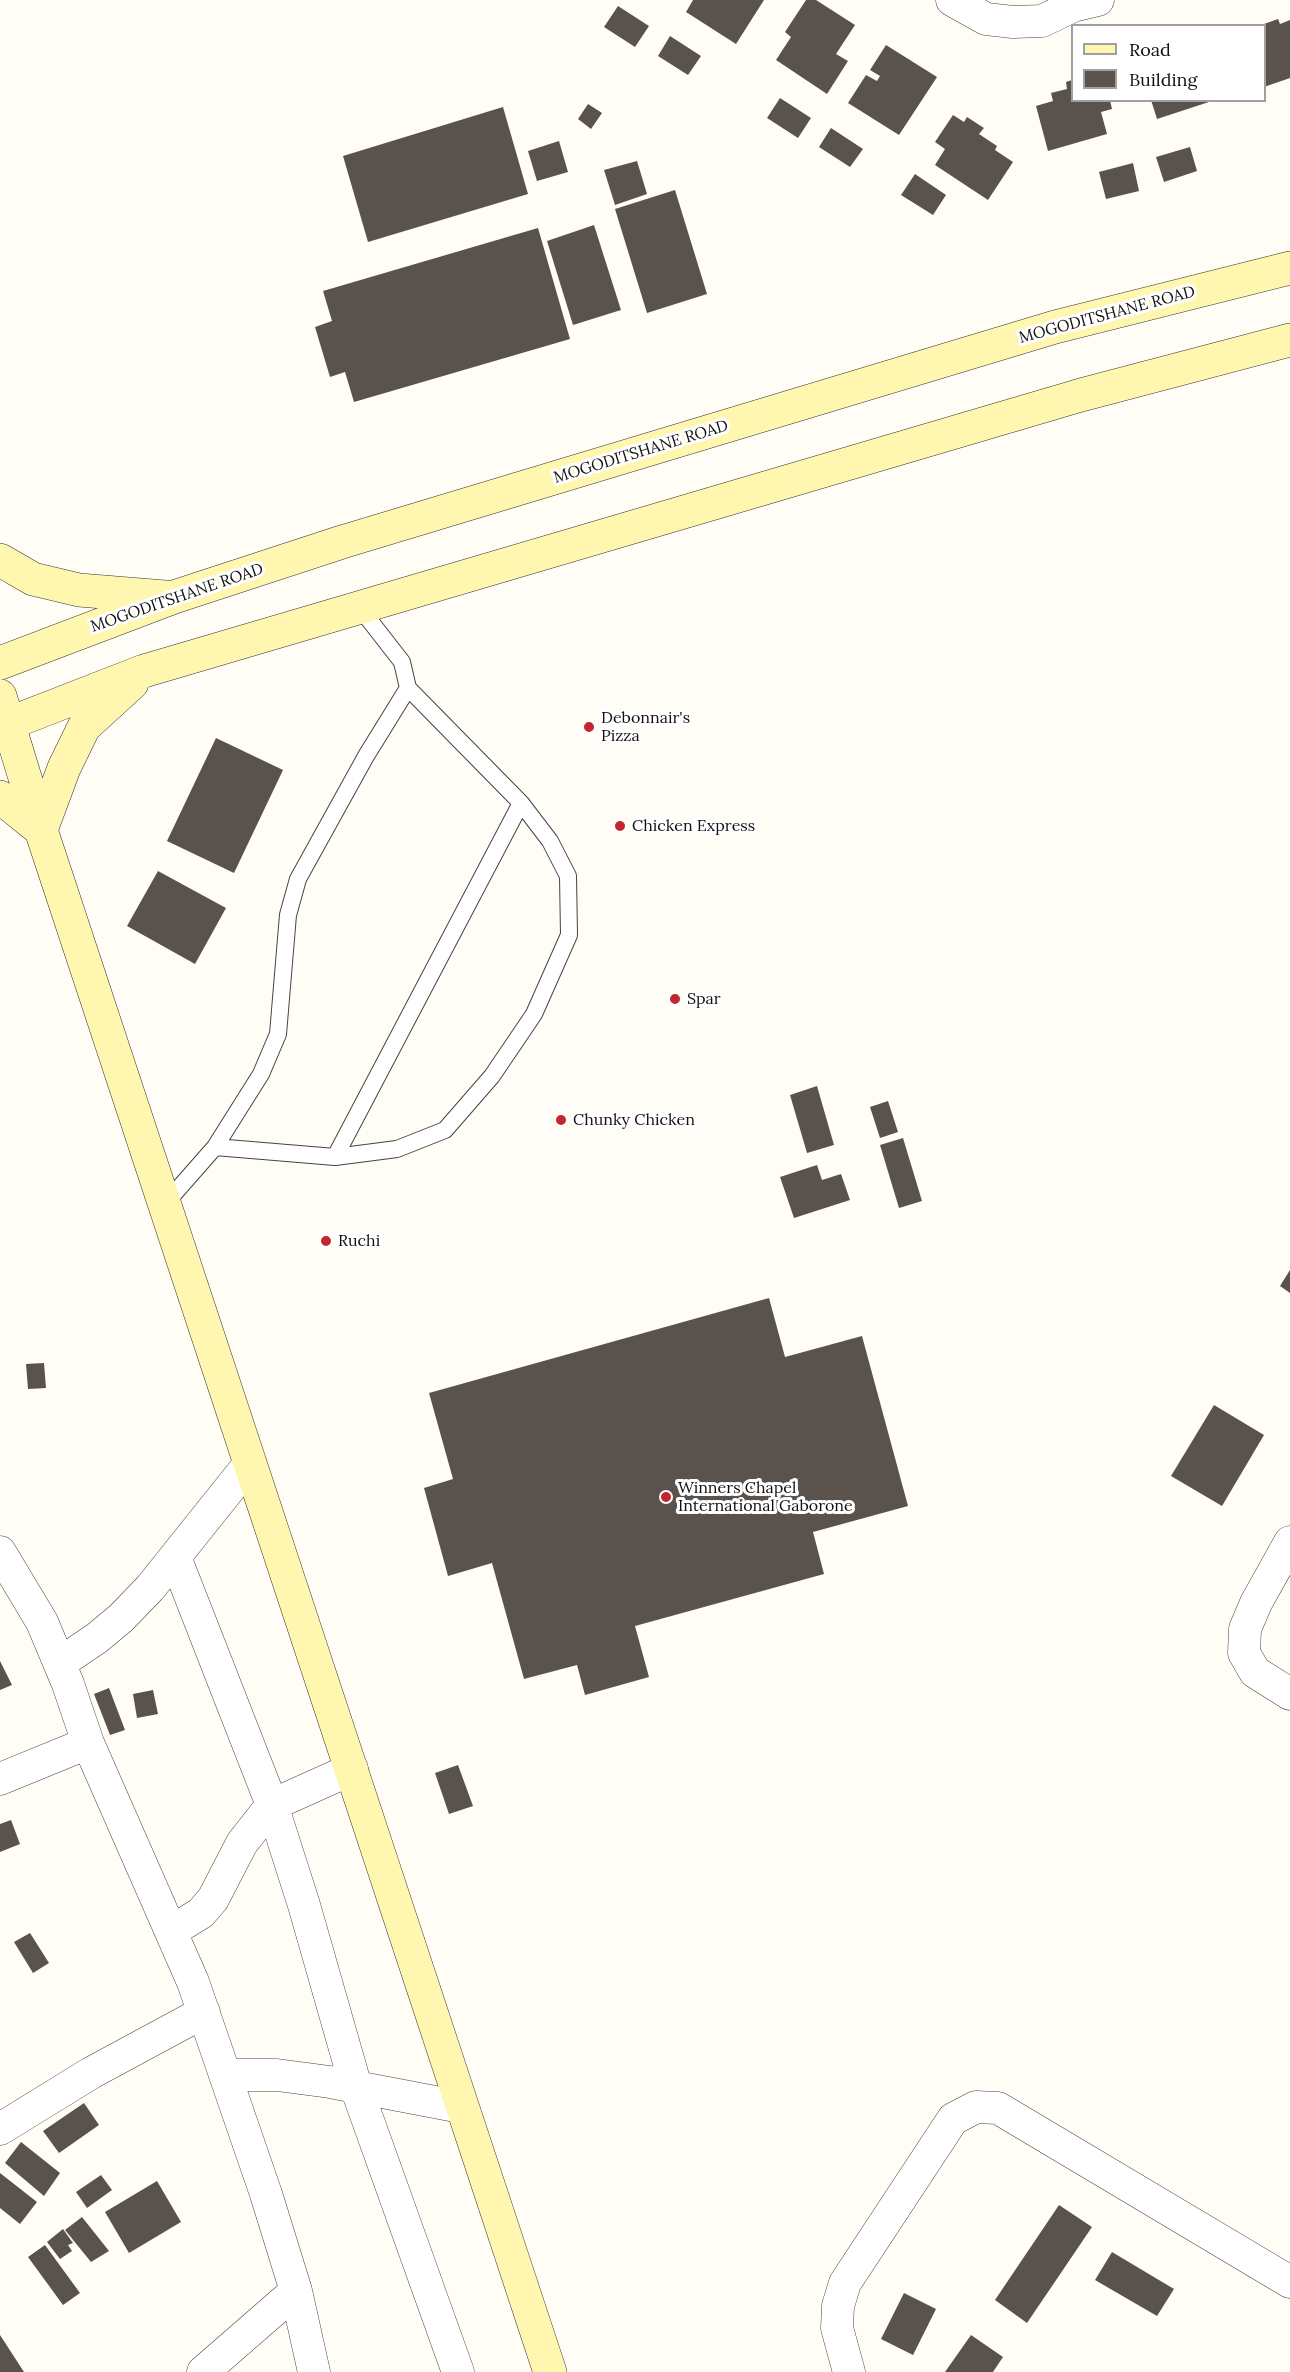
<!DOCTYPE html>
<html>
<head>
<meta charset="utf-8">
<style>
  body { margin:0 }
  #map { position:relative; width:1290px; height:2372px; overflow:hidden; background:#fffdf5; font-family:Lora,serif }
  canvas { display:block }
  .legend { position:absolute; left:1071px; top:24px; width:195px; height:78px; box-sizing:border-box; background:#fff; border:2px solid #a0a0a0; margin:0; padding:8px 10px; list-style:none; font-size:18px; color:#111 }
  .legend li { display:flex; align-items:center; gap:12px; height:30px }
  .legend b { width:30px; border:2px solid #a0a0a0 }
</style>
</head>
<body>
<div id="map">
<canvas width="1290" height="2372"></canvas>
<ul class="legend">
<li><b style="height:8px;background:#fff6b0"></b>Road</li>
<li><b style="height:16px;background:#5a524d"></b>Building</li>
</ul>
</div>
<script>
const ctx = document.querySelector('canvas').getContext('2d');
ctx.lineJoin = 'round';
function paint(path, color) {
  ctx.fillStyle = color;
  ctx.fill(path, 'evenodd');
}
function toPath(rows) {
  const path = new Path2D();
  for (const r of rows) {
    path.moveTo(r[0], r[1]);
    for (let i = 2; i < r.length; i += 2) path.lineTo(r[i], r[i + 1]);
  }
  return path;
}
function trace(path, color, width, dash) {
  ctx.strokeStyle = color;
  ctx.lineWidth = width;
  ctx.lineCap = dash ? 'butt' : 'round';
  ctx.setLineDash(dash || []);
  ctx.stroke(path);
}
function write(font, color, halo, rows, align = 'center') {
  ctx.font = font + ' Lora,serif';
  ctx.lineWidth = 6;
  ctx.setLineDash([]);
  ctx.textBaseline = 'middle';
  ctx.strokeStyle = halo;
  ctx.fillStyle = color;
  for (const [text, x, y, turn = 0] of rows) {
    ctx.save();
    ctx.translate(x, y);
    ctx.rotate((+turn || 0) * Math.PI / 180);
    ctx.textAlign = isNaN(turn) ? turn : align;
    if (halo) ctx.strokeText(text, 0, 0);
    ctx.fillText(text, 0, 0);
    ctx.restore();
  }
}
const building = toPath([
  [693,0,764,0,736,44,686,12],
  [806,0,816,0,855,25,836,54,848,61,827,94,776,60,791,37,785,32],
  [618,6,649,26,635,47,604,27],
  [1278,19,1280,24,1290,20,1290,78,1264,87,1264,24],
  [670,36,701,56,688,75,658,56],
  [886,45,937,77,899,135,848,103,866,75,877,81,880,76,870,70],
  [1072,80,1072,100,1110,100,1112,109,1101,112,1107,134,1048,151,1036,106,1053,101,1051,93,1067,89,1066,82],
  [780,98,811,118,798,138,767,118],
  [1151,100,1212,100,1212,101,1157,119],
  [588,104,602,113,591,129,578,119],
  [503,107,528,194,368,242,343,156],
  [953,115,964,122,967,117,984,128,979,134,997,146,995,150,1013,162,988,200,935,165,945,149,935,142],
  [831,128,863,149,850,167,819,147],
  [559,141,568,172,537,181,528,151],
  [1190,147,1197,171,1164,182,1156,157],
  [637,161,647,194,615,205,604,170],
  [1133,163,1139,191,1106,199,1099,172],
  [915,174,946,195,933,215,901,195],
  [675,190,707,294,647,313,615,209],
  [594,225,621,310,573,325,547,241],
  [538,228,570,339,354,402,345,372,330,377,315,327,332,321,323,291],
  [216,738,283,770,234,873,167,841],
  [158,871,226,908,195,964,127,926],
  [817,1086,834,1145,807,1153,790,1095],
  [888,1101,898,1132,880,1138,870,1107],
  [903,1138,922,1201,899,1208,880,1145],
  [817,1165,822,1180,841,1174,850,1200,794,1218,780,1177],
  [1290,1270,1290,1293,1280,1286],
  [769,1298,785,1357,862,1336,908,1506,813,1532,824,1574,635,1626,649,1677,585,1695,577,1665,524,1679,492,1563,448,1576,424,1488,453,1479,429,1393],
  [44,1363,46,1388,28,1389,26,1364],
  [1214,1405,1264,1435,1222,1506,1171,1476],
  [0,1661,12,1685,0,1690],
  [109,1688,125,1730,110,1735,94,1694],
  [153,1690,158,1714,137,1718,133,1694],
  [458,1765,473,1806,449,1814,435,1773],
  [11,1820,20,1844,0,1852,0,1824],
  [30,1933,49,1963,33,1973,14,1942],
  [84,2103,99,2125,59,2153,43,2131],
  [21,2142,60,2173,44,2196,5,2163],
  [0,2173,37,2202,20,2224,0,2208],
  [101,2175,112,2190,87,2208,76,2192],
  [157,2181,181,2222,129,2253,105,2212],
  [1059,2205,1092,2227,1027,2323,995,2300],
  [82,2217,109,2251,91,2262,65,2230],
  [63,2229,73,2243,68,2245,72,2251,60,2259,47,2242],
  [45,2245,80,2293,63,2305,28,2257],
  [1112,2252,1174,2289,1157,2316,1095,2280],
  [904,2293,936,2309,913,2355,881,2339],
  [0,2335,24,2372,0,2372],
  [971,2335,1003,2357,993,2372,945,2372]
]);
const lane = toPath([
  [215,1147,335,1157,397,1149,445,1130,492,1076,534,1014,569,935,568,876,550,841,521,803,408,688],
  [335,1157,521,803],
  [165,1204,215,1147,261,1074,278,1034,288,915,298,879,366,756,408,688,402,662,360,608]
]);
const street = toPath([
  [952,0,986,19,1013,22,1042,21,1073,6,1098,0],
  [1290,1542,1256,1603,1245,1629,1244,1653,1255,1672,1290,1694],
  [0,1552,42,1622,68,1684,88,1743,193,1982,266,2194,296,2291,314,2372],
  [175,1557,272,1805,304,1905,356,2087,458,2372],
  [60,1663,97,1638,121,1618,150,1588,250,1463],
  [0,1779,88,1743],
  [172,1931,201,1913,213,1899,242,1843,272,1805,352,1769],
  [226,2075,277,2075,330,2082,461,2107],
  [0,2129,91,2073,204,2012],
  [203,2372,296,2291],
  [849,2372,837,2328,838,2306,845,2283,953,2119,976,2107,998,2108,1290,2282]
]);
const secondary = toPath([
  [0,560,33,579,79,590,165,597],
  [0,663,174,597,342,542,1055,327,1290,268],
  [0,696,41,830,550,2372],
  [0,727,144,671,1081,395,1290,340],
  [0,797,41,830,64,768,84,727,132,683]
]);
const markers = [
  [589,727,6,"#c4262e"],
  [620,826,6,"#c4262e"],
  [675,999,6,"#c4262e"],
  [561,1120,6,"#c4262e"],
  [326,1241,6,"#c4262e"],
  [666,1497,6,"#c4262e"]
];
const streetNames = [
  ["MOGODITSHANE ROAD",1107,315,-15],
  ["MOGODITSHANE ROAD",641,452,-17],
  ["MOGODITSHANE ROAD",177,598,-19]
];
const poiNames = [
  ["Debonnair's",601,718],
  ["Pizza",601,736],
  ["Chicken Express",632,826],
  ["Spar",687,999],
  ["Chunky Chicken",573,1120],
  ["Ruchi",338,1241],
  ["Winners Chapel",678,1488],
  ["International Gaborone",678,1506]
];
paint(building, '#5a524d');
trace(lane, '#444', 18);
trace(street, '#444', 33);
trace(secondary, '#333', 34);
trace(lane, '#fff', 16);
trace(street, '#fff', 32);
trace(secondary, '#fff6b0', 33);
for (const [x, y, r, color] of markers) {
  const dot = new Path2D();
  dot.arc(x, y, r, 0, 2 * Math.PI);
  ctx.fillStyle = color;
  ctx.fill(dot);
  trace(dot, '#fff', 2);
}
write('16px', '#111', '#fff', streetNames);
write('16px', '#111', '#fff', poiNames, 'left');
</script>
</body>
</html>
